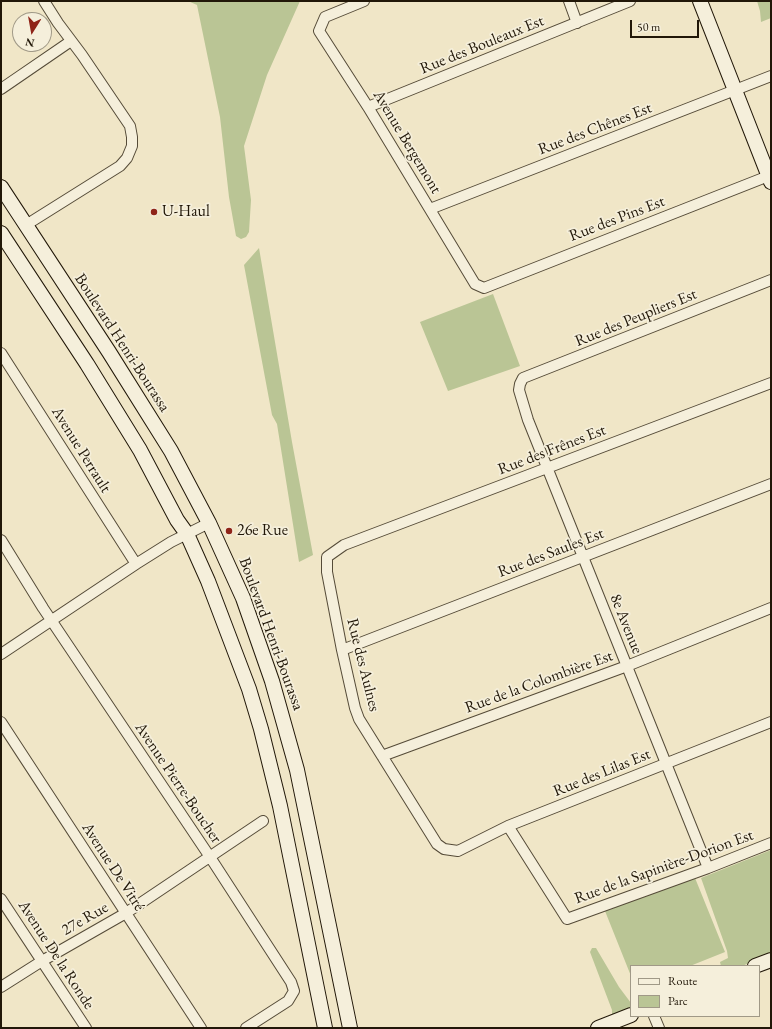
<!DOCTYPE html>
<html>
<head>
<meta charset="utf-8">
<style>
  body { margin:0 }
  #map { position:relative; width:772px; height:1029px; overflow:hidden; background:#f0e6c7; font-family:"EB Garamond",serif }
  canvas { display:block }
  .frame { position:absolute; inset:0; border:2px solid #211708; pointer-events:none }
  .legend { position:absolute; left:630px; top:965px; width:130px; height:52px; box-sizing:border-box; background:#f5efdb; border:1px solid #a09987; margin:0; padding:5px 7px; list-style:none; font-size:12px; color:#211708 }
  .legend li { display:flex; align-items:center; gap:8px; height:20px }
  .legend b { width:20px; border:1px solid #a09987 }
  .north { position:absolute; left:12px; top:12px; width:40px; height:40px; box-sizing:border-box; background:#f5efdb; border:1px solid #a09987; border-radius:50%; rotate:191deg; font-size:11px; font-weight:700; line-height:16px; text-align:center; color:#211708 }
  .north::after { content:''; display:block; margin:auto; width:14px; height:18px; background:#8f2418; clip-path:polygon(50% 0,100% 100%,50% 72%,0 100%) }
  .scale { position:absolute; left:630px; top:20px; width:69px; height:18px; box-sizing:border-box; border:2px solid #211708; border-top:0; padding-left:5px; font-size:12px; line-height:14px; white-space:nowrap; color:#211708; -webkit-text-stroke:3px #f5efdb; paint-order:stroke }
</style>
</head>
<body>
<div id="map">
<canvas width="772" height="1029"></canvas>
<div class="frame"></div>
<ul class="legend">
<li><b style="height:5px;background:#f5efdb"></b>Route</li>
<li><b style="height:11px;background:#bac595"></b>Parc</li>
</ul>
<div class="north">N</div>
<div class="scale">50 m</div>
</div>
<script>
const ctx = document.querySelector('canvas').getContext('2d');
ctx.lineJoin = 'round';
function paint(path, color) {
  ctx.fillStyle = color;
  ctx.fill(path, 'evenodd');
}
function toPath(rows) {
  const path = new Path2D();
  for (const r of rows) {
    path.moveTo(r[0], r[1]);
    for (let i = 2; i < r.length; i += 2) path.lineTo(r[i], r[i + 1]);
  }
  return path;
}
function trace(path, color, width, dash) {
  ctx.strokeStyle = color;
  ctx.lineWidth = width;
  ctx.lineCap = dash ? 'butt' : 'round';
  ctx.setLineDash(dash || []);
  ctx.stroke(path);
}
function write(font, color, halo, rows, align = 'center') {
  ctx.font = font + ' "EB Garamond",serif';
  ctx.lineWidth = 3.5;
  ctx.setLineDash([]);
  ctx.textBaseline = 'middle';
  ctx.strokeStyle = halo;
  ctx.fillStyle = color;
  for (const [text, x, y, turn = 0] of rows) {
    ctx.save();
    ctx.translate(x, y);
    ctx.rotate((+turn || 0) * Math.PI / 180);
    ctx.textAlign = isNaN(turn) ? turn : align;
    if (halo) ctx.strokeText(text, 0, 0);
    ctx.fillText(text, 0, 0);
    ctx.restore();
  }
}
const green = toPath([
  [188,1,300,1,267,75,244,146,251,200,249,232,246,237,241,239,236,236,229,197,220,117,197,5],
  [757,1,771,1,771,18,761,22,760,11],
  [259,248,292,442,313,555,299,562,277,424,272,415,244,265],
  [493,294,520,366,448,391,420,322],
  [771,850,771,954,742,966,721,966,720,962,728,958,727,951,701,878],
  [693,873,725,952,690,966,631,966,631,976,603,906],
  [592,948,596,948,619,987,631,1003,631,1010,612,1017,612,1010,590,952]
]);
const street = toPath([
  [364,1,325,17,319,31,368,107,475,284,484,288,771,175],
  [569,1,577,23],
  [1,89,71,41],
  [368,107,630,1],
  [430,209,771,76],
  [26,225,120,166,127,158,132,146,132,137,130,126,82,55,58,23,44,1],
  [1,353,136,564],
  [771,383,344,545,327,557,327,572,342,650,355,708,359,719,437,844,444,849,458,851,508,826,771,722],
  [1,540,43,608,210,857,291,982,294,991,288,1001,246,1028],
  [342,650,771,484],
  [1,654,136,564,171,542,209,523],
  [1,722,201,1028],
  [382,756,627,666,771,608],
  [508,826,567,919,708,868,771,843],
  [708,868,528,420,519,390,520,384,523,378,771,280],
  [1,899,86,1028],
  [1,987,42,961,126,913,263,821],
  [654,1016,659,1028]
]);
const secondary = toPath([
  [700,1,771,182],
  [1,187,109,352,171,451,209,523,243,598,272,681,297,770,350,1028],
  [1,233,87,364,140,450,177,520,187,534,208,581,249,689,261,729,280,806,325,1028],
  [755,966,771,960],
  [598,1028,631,1015]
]);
const markers = [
  [154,212,4,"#8f2418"],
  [229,531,4,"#8f2418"]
];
const streetNames = [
  ["Rue des Bouleaux Est",482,45,-22],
  ["Rue des Chênes Est",595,129,-21],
  ["Avenue Bergemont",407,142,59],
  ["Rue des Pins Est",617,219,-21],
  ["Rue des Peupliers Est",636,318,-22],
  ["Boulevard Henri-Bourassa",122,343,57],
  ["Avenue Perrault",81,450,58],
  ["Rue des Frênes Est",552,450,-21],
  ["Rue des Saules Est",551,553,-21],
  ["8e Avenue",626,624,68],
  ["Boulevard Henri-Bourassa",271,634,70],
  ["Rue des Aulnes",363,665,76],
  ["Rue de la Colombière Est",539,682,-20],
  ["Rue des Lilas Est",602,773,-22],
  ["Avenue Pierre-Boucher",178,783,56],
  ["Avenue De Vitré",113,867,57],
  ["Rue de la Sapinière-Dorion Est",664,867,-20],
  ["27e Rue",85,919,-30],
  ["Avenue De la Ronde",56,955,57]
];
const poiNames = [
  ["U-Haul",162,212],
  ["26e Rue",237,531]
];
paint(green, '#bac595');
trace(street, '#554b38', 12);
trace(secondary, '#211708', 16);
trace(street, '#f5efdb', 10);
trace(secondary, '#f5efdb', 14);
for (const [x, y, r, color] of markers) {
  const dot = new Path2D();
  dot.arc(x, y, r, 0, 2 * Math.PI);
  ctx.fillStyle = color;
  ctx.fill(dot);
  trace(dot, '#f5efdb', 1.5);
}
write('16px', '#211708', '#f5efdb', streetNames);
write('16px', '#211708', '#f5efdb', poiNames, 'left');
</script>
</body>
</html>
